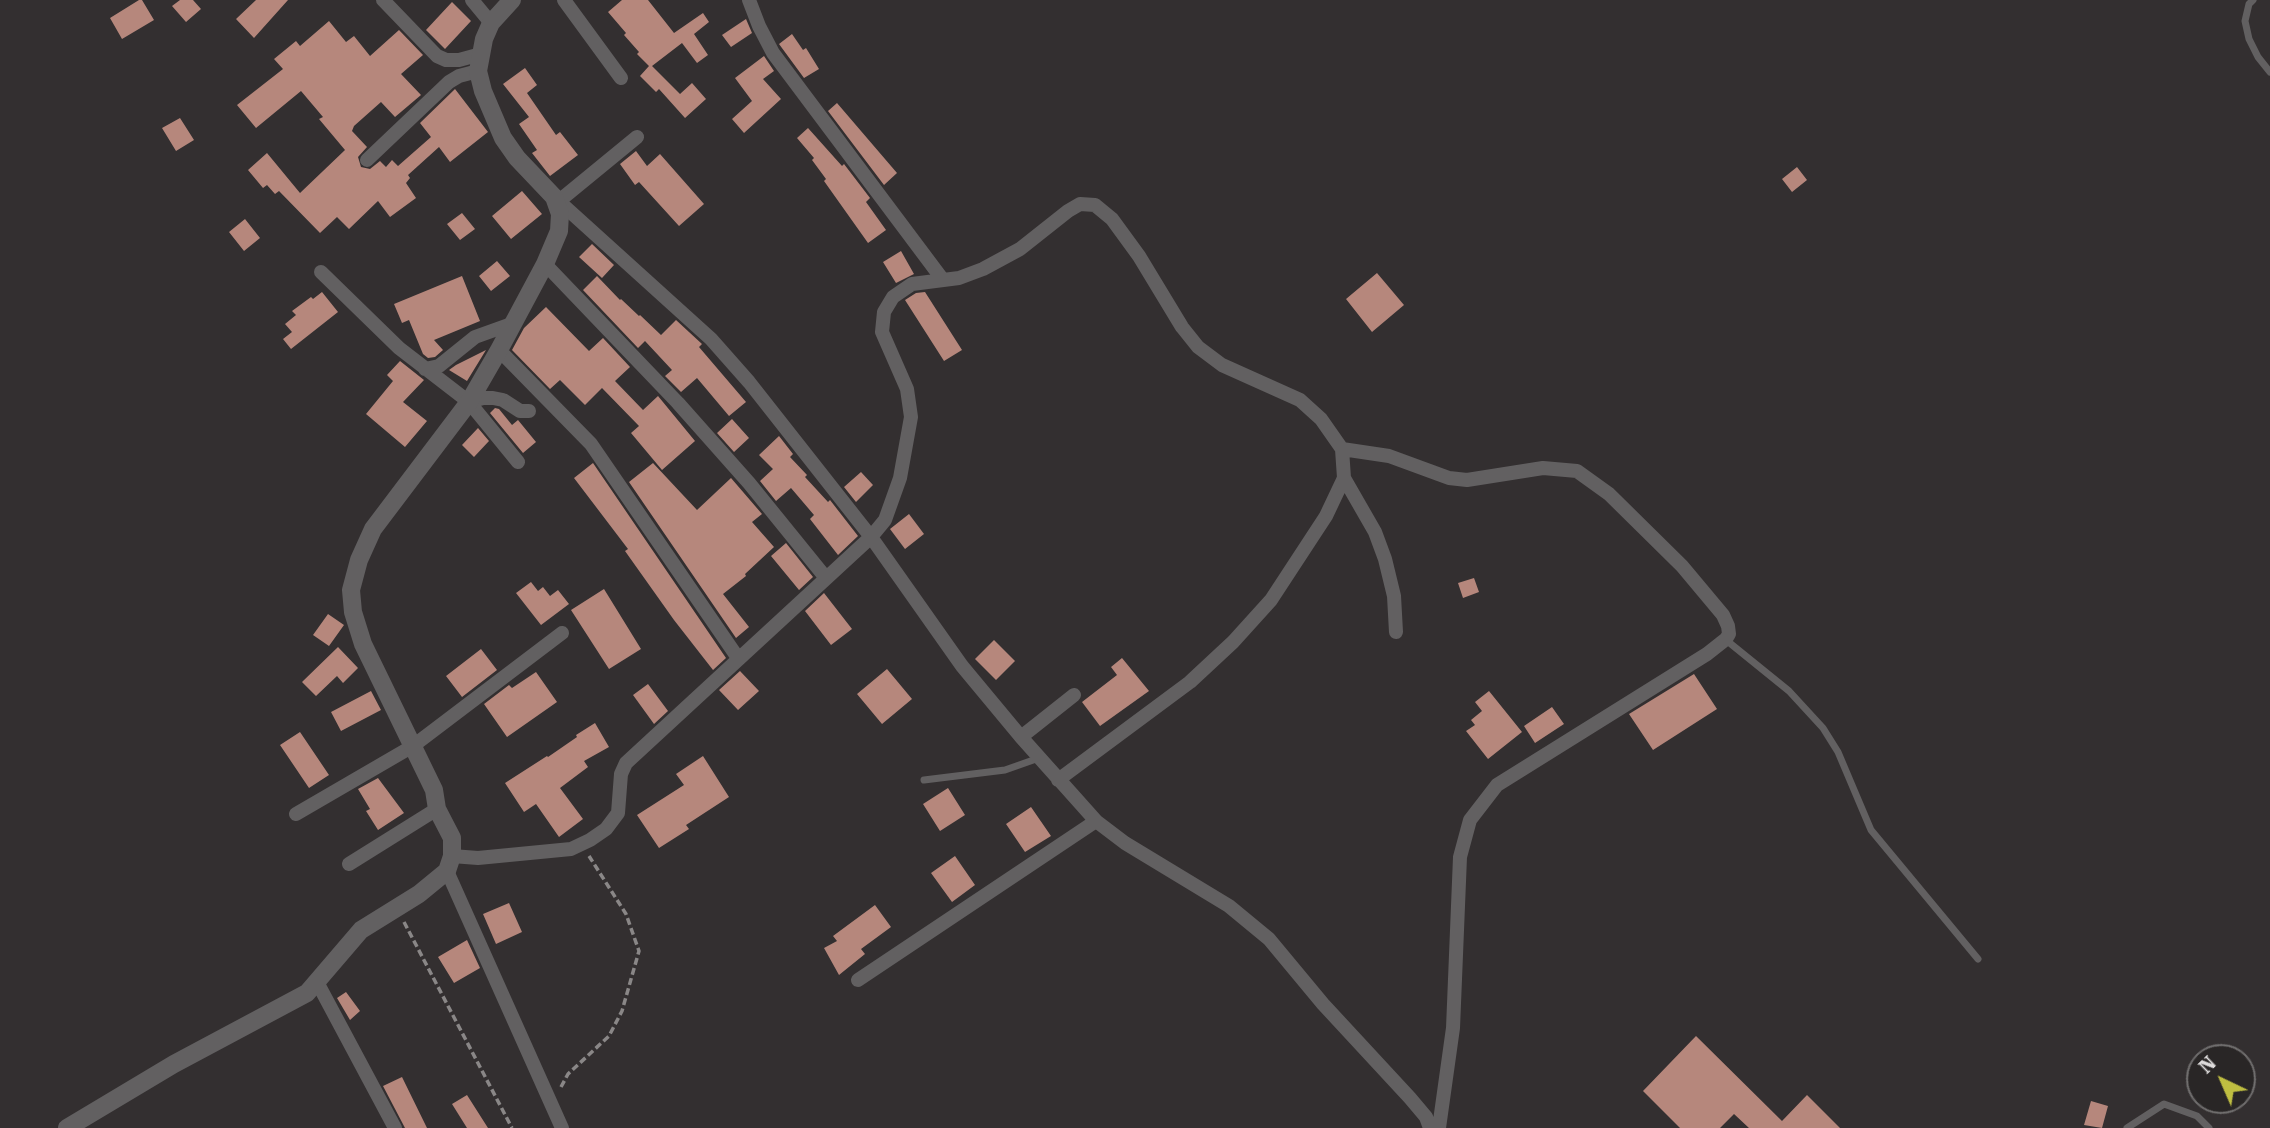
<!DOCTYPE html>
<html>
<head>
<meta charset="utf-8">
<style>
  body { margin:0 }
  #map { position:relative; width:2270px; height:1128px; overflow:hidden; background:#332f30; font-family:"Roboto Serif",serif }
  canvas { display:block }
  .north { position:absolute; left:2186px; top:1044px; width:70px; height:70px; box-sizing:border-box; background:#292626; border:2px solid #716f6f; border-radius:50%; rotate:316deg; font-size:19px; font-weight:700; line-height:28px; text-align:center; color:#dedcdc }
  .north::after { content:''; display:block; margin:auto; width:24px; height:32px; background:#bfbe41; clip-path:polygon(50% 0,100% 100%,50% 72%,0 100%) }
</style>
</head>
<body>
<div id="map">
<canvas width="2270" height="1128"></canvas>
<div class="north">N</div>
</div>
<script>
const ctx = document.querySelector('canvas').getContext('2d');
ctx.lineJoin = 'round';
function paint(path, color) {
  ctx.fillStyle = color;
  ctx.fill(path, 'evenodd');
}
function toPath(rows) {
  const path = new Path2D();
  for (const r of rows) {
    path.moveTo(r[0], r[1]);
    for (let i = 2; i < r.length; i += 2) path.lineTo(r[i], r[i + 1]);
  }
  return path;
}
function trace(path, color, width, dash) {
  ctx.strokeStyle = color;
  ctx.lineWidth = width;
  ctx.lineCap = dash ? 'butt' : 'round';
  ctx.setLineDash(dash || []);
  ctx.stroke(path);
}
const building = toPath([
  [139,0,142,0,154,20,122,39,110,18],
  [180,0,193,0,201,9,186,22,172,6],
  [256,0,288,0,254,38,236,19],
  [622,0,648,0,674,33,703,13,709,22,694,34,708,55,697,63,682,43,652,66,680,94,692,83,706,99,685,118,659,89,656,92,640,76,649,66,637,54,639,52,624,35,626,33,608,12],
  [452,2,471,21,445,49,426,30],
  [746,19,752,33,731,47,722,35],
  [329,21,346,42,354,36,370,56,399,30,423,55,401,74,421,95,395,117,381,102,354,126,352,131,367,147,358,157,361,167,370,169,380,161,386,167,392,160,398,166,431,137,420,123,455,89,488,132,450,162,439,147,408,175,410,178,406,183,416,198,390,217,378,201,349,229,337,217,320,233,279,191,275,194,267,185,263,188,248,170,267,153,300,193,345,150,319,119,323,117,301,91,256,128,237,105,283,69,274,59,296,41,300,46],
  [792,34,803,50,806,48,819,69,804,78,779,44],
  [764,56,774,71,763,79,781,99,744,133,732,119,752,101,735,78],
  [525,68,537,85,527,93,556,135,560,132,578,155,550,176,532,153,537,150,519,124,529,117,503,84],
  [837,103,897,173,884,185,828,111],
  [180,118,194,140,176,151,162,128],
  [808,128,842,166,844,164,870,198,866,202,886,230,868,243,824,181,826,179,812,160,814,158,797,138],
  [636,151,647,166,660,154,704,204,679,226,639,182,635,185,620,164],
  [1797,167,1807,180,1792,192,1782,179],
  [522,191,542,214,511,239,492,216],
  [462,213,475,229,460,240,447,224],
  [245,219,260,238,244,251,229,232],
  [592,244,614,265,602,278,579,257],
  [901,251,914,274,896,283,883,262],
  [497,261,510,276,491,291,479,276],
  [1377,273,1404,305,1372,332,1346,299],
  [462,276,480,321,434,340,443,350,435,357,428,358,423,354,409,320,402,323,394,304],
  [597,276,620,300,621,299,639,316,640,315,661,335,676,320,702,344,699,347,746,402,729,416,697,378,681,392,665,376,672,370,645,341,638,348,583,290],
  [322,292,338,312,291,349,283,339,292,332,285,324,296,315,292,311,311,297,313,299],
  [925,292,962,350,944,361,905,300,916,293],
  [546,307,589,351,603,338,630,367,615,381,643,410,658,396,695,441,662,470,631,433,639,426,602,388,585,405,560,380,550,389,512,350,524,328],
  [486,350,467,381,449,370,456,365],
  [400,361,424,380,403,402,427,421,405,447,366,414,393,381,387,375],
  [495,408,499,409,512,425,518,420,536,442,523,453,490,413],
  [732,419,749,438,734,452,717,433],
  [478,428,489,441,474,457,462,445],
  [779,436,793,454,790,457,807,475,805,477,828,502,830,500,858,536,838,555,810,519,814,515,791,488,776,501,760,481,773,469,759,455],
  [593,463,726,658,713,670,674,620,625,551,628,549,574,478],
  [653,463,697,510,731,478,762,514,752,522,774,547,745,574,746,576,723,594,749,627,736,638,629,482],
  [861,472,873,485,856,502,844,487],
  [909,514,924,534,905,549,890,529],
  [786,543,813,577,799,590,771,556],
  [1474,578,1479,592,1463,598,1458,583],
  [531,582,538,591,543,587,550,596,558,590,569,604,541,625,516,593],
  [604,589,641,649,609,669,571,610],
  [824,593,852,629,831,645,805,611],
  [328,614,344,625,329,646,313,635],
  [994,640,1015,661,996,680,975,659],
  [338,647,358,668,343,683,337,676,316,696,302,682],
  [481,649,497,670,462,697,446,676],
  [1122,658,1149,691,1100,726,1082,702,1117,675,1111,667],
  [887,669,912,699,882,724,857,694],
  [740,671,759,691,738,710,719,690],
  [536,672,557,702,507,737,484,704,509,685,512,688],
  [1694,674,1717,709,1653,750,1629,714],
  [648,684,668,711,654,724,633,695],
  [371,691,381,710,341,731,331,712],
  [1489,691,1522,732,1488,759,1466,731,1475,725,1471,720,1482,711,1475,702],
  [1552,707,1564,724,1535,743,1524,726],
  [595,723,609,747,584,761,588,767,560,788,583,819,559,837,536,804,524,812,505,783,547,756,548,757,577,737,576,735],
  [300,732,329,775,309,788,280,745],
  [703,756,729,797,686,825,689,829,659,848,637,815,684,785,676,774],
  [378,778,404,813,378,830,366,811,370,809,358,789],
  [948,788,965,815,940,831,923,804],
  [1031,807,1051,836,1025,852,1006,824],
  [955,856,975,885,952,902,931,873],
  [509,903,522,932,496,944,483,914],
  [875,905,891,927,861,949,865,954,839,975,824,948,837,941,833,936],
  [467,940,480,968,454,983,438,957],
  [346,992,360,1011,350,1020,337,998],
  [1696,1036,1782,1121,1807,1095,1840,1128,1749,1128,1734,1114,1720,1128,1680,1128,1643,1091],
  [402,1077,427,1128,405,1128,383,1086],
  [467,1095,488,1128,467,1128,452,1104],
  [2091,1101,2108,1106,2102,1128,2084,1125]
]);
const path = toPath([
  [404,922,512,1128],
  [561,1087,568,1074,609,1036,622,1011,639,951,626,914,589,856]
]);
const service = toPath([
  [2253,0,2249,4,2245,21,2249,39,2258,57,2270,72],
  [1726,640,1789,691,1823,728,1838,752,1871,830,1978,959],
  [924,780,1005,770,1039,758],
  [2127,1128,2164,1104,2197,1116,2209,1128]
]);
const minor = toPath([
  [383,0,437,56,446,60,459,60,481,54],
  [472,0,491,23],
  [564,0,621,78],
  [749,0,759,26,773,53,943,280],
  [367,160,449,82,459,76,478,71],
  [554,197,711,339,749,382,871,537,962,666,1021,737,1096,821,1125,843,1229,906,1269,939,1323,1004,1410,1098,1426,1117,1430,1128],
  [559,201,637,137],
  [545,264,678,403,749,483,826,578],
  [321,272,399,348,469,402,518,462],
  [499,350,591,444,738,658],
  [425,369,439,366,475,337,514,323],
  [469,402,483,398,493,398,503,400,520,411,529,411],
  [1342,449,1389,456,1449,478,1467,480,1543,468,1577,471,1609,494,1682,566,1723,615,1728,626,1729,634,1726,639,1707,654,1497,785,1470,820,1460,857,1453,1028,1439,1128],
  [1344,478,1375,532,1385,559,1394,596,1396,632],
  [1021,737,1074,695],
  [296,814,413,746,562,633],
  [452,856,478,858,571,849,590,840,606,829,618,813,621,774,626,763,871,537,885,520,900,478,911,417,907,389,882,332,884,312,893,297,912,284,959,278,983,269,1020,249,1068,211,1080,204,1095,205,1112,219,1139,256,1182,327,1198,347,1222,365,1300,400,1321,419,1342,449,1344,478,1326,516,1271,600,1233,642,1190,682,1058,780],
  [349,864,437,809],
  [447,871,562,1128],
  [858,980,1096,821],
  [317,982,395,1128]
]);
const tertiary = toPath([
  [67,1128,174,1064,307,993,361,930,419,894,447,871,452,856,452,838,437,809,434,790,363,644,353,612,351,590,359,560,373,529,469,402,499,350,545,264,559,231,560,214,554,197,517,158,503,138,483,91,478,71,484,39,491,23,512,0]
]);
paint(building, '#b6877c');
trace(path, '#8a8787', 3.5, [7, 3.5]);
trace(service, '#626061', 7);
trace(minor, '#626061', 14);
trace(tertiary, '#626061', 18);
</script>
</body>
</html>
